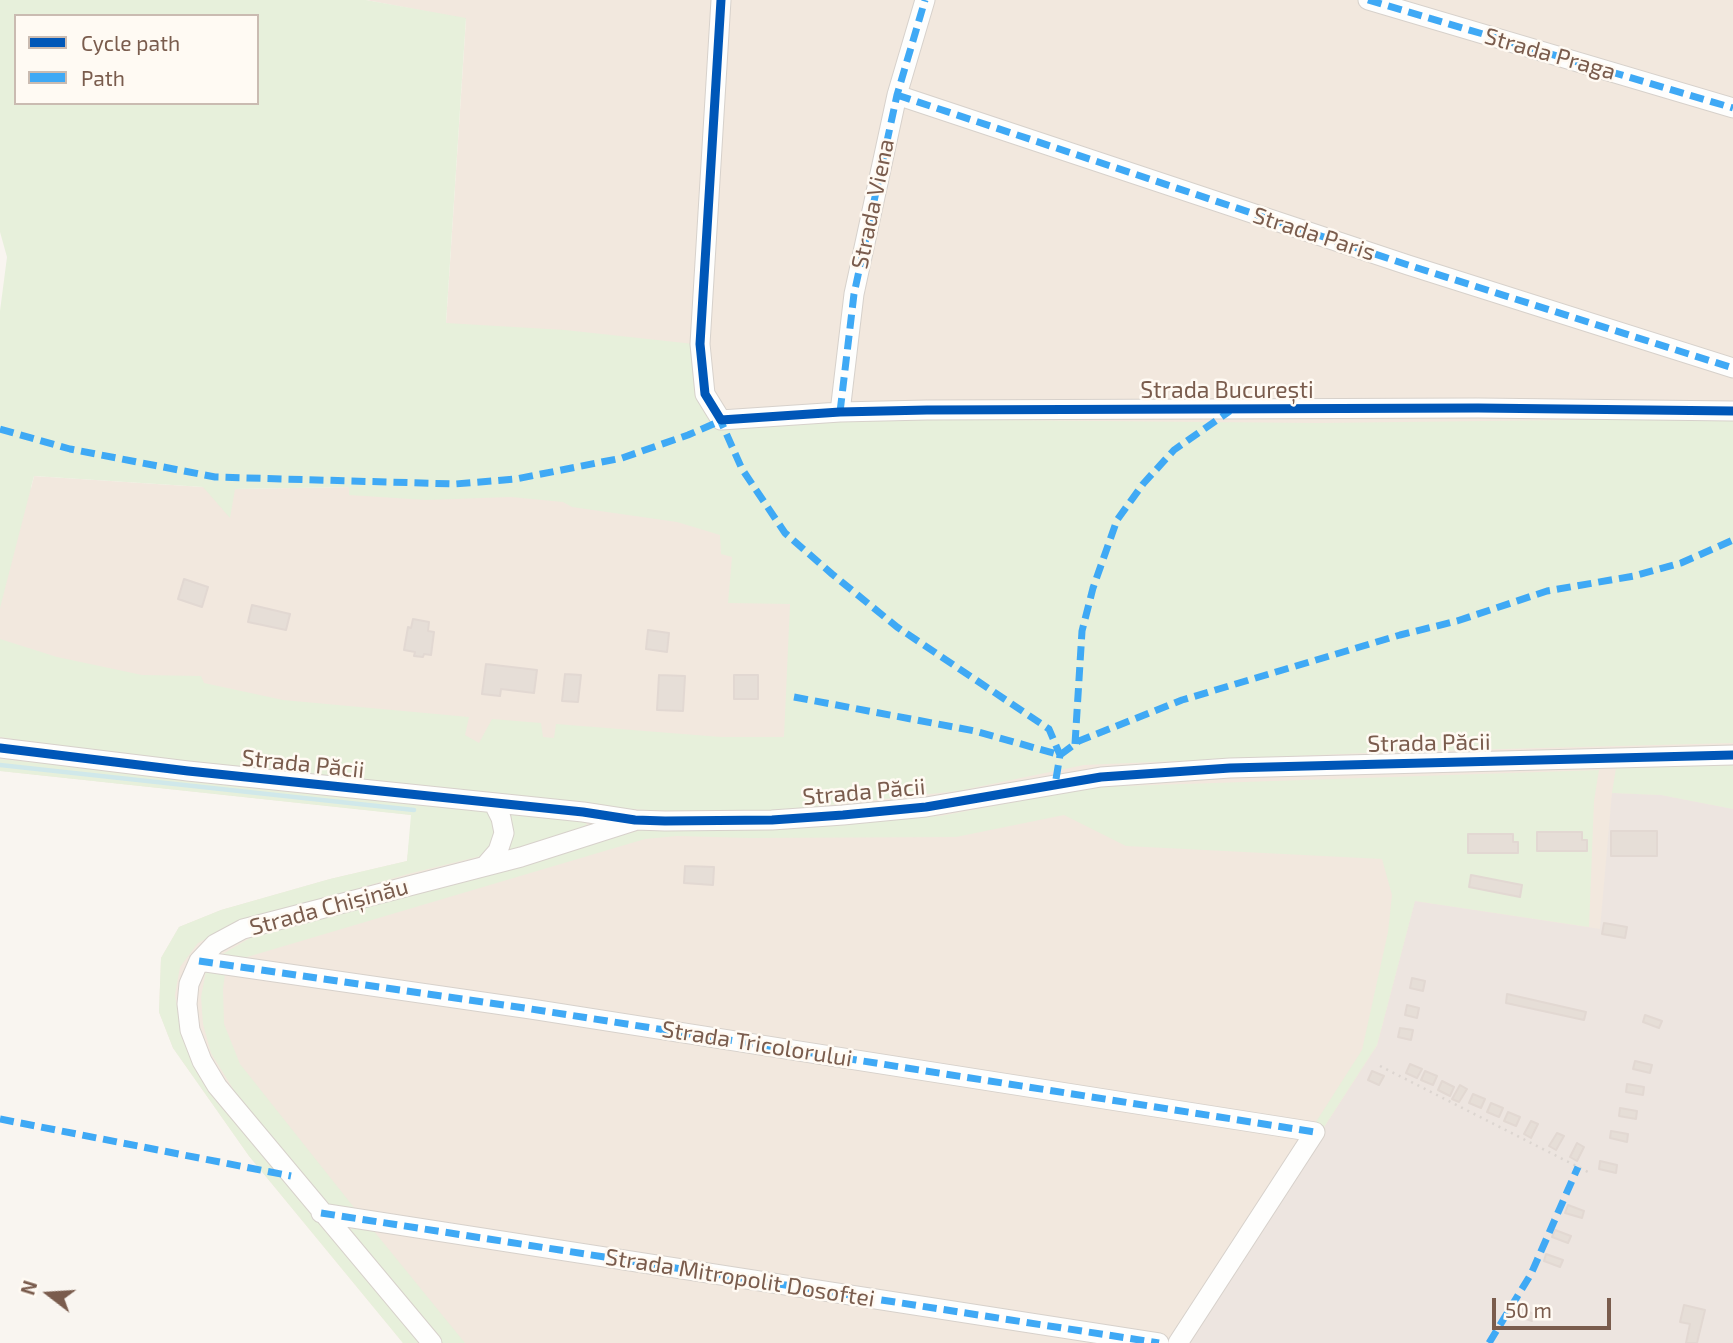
<!DOCTYPE html>
<html>
<head>
<meta charset="utf-8">
<style>
  body { margin:0 }
  #map { position:relative; width:1733px; height:1343px; overflow:hidden; background:#f9f5f0; font-family:"Exo 2",sans-serif }
  canvas { display:block }
  .legend { position:absolute; left:14px; top:14px; width:245px; height:91px; box-sizing:border-box; background:#fffaf3; border:2px solid #cabbb1; margin:0; padding:9px 12px; list-style:none; font-size:21px; color:#7a5c4d }
  .legend li { display:flex; align-items:center; gap:14px; height:35px }
  .legend b { width:35px; border:2px solid #cabbb1 }
  .north { position:absolute; left:14px; top:1259px; width:70px; height:70px; -webkit-text-stroke:5px #fffaf3; paint-order:stroke; rotate:287deg; font-size:19px; font-weight:700; line-height:28px; text-align:center; color:#7a5c4d }
  .north::after { content:''; display:block; margin:auto; width:24px; height:32px; background:#7a5c4d; clip-path:polygon(50% 0,100% 100%,50% 72%,0 100%) }
  .scale { position:absolute; left:1492px; top:1298px; width:119px; height:32px; box-sizing:border-box; border:4px solid #7a5c4d; border-top:0; padding-left:9px; font-size:21px; line-height:24px; white-space:nowrap; color:#7a5c4d; -webkit-text-stroke:5px #fffaf3; paint-order:stroke }
</style>
</head>
<body>
<div id="map">
<canvas width="1733" height="1343"></canvas>
<ul class="legend">
<li><b style="height:9px;background:#0057b8"></b>Cycle path</li>
<li><b style="height:9px;background:#3fa9f5"></b>Path</li>
</ul>
<div class="north">N</div>
<div class="scale">50 m</div>
</div>
<script>
const ctx = document.querySelector('canvas').getContext('2d');
ctx.lineJoin = 'round';
function paint(path, color) {
  ctx.fillStyle = color;
  ctx.fill(path, 'evenodd');
}
function toPath(rows) {
  const path = new Path2D();
  for (const r of rows) {
    path.moveTo(r[0], r[1]);
    for (let i = 2; i < r.length; i += 2) path.lineTo(r[i], r[i + 1]);
  }
  return path;
}
function trace(path, color, width, dash) {
  ctx.strokeStyle = color;
  ctx.lineWidth = width;
  ctx.lineCap = dash ? 'butt' : 'round';
  ctx.setLineDash(dash || []);
  ctx.stroke(path);
}
function write(font, color, halo, rows, align = 'center') {
  ctx.font = font + ' "Exo 2",sans-serif';
  ctx.lineWidth = 5;
  ctx.setLineDash([]);
  ctx.textBaseline = 'middle';
  ctx.strokeStyle = halo;
  ctx.fillStyle = color;
  for (const [text, x, y, turn = 0] of rows) {
    ctx.save();
    ctx.translate(x, y);
    ctx.rotate((+turn || 0) * Math.PI / 180);
    ctx.textAlign = isNaN(turn) ? turn : align;
    if (halo) ctx.strokeText(text, 0, 0);
    ctx.fillText(text, 0, 0);
    ctx.restore();
  }
}
const residential = toPath([
  [366,0,1733,0,1733,1343,403,1343,249,1156,173,1048,159,1012,161,958,179,927,221,910,330,879,407,861,412,815,0,771,0,479,31,488,34,476,234,489,350,487,349,495,446,323,466,19]
]);
const industrial = toPath([
  [1612,793,1661,795,1733,809,1733,1343,1184,1343,1377,1046,1415,901,1600,929]
]);
const green = toPath([
  [0,0,366,0,466,18,446,323,565,330,694,344,698,390,710,423,879,419,1318,423,1733,418,1733,743,1389,752,1084,765,958,791,784,810,683,812,613,808,182,763,0,737,0,639,57,657,142,675,201,676,204,683,283,700,469,717,465,735,479,743,492,719,541,723,543,737,554,738,556,724,721,737,784,737,790,604,728,603,732,557,721,554,720,535,677,522,572,507,563,502,511,497,426,500,349,495,349,487,235,489,230,518,203,487,34,476,0,608,0,311,7,257,0,232],
  [16,16,257,16,257,103,16,103],
  [0,759,485,808,492,817,497,830,493,843,485,855,408,874,233,925,198,943,180,967,175,995,180,1026,188,1051,419,1343,403,1343,249,1156,173,1048,159,1012,161,958,179,927,221,910,330,879,407,861,411,815,0,771],
  [1733,762,1733,809,1661,795,1612,793,1616,768],
  [1599,770,1594,801,1589,927,1415,901,1377,1045,1324,1127,1314,1125,1362,1050,1388,932,1392,895,1382,859,1126,846,1064,815,956,837,750,838,677,836,645,839,237,960,221,955,250,938,641,830,781,826,940,816,1095,787],
  [509,812,586,818,587,830,510,851],
  [206,971,225,974,223,989,224,1024,240,1064,356,1210,331,1207,238,1097,211,1053,203,1024,201,997],
  [346,1227,373,1230,465,1343,441,1343]
]);
const stream = toPath([
  [0,765,414,810]
]);
const building = toPath([
  [184,579,208,587,202,607,178,599,184,579],
  [252,605,290,614,286,630,248,622,252,605],
  [413,619,429,622,428,631,434,632,431,655,424,654,423,657,414,656,415,652,404,650,408,627,411,628,413,619],
  [648,630,669,633,667,652,646,649,648,630],
  [486,664,537,670,534,693,501,689,500,696,482,694,486,664],
  [565,674,581,675,578,702,562,701,565,674],
  [659,675,685,676,683,711,657,710,659,675],
  [734,675,758,675,758,699,734,699,734,675],
  [1611,831,1657,831,1657,856,1611,856,1611,831],
  [1537,832,1582,832,1582,840,1587,840,1587,851,1537,851,1537,832],
  [1468,834,1513,834,1513,842,1518,842,1518,853,1468,853,1468,834],
  [685,866,714,867,713,885,684,883,685,866],
  [1471,875,1522,885,1520,897,1469,887,1471,875],
  [1604,923,1627,927,1625,938,1602,934,1604,923],
  [1412,978,1425,981,1423,991,1410,988,1412,978],
  [1507,994,1586,1012,1584,1020,1506,1003,1507,994],
  [1407,1005,1419,1008,1417,1018,1405,1015,1407,1005],
  [1645,1015,1662,1021,1659,1028,1643,1022,1645,1015],
  [1400,1028,1413,1030,1411,1040,1398,1037,1400,1028],
  [1635,1061,1652,1065,1650,1073,1633,1069,1635,1061],
  [1410,1064,1422,1069,1417,1078,1406,1073,1410,1064],
  [1372,1071,1384,1076,1379,1085,1368,1080,1372,1071],
  [1425,1071,1437,1076,1433,1085,1421,1080,1425,1071],
  [1442,1081,1454,1087,1450,1096,1438,1090,1442,1081],
  [1627,1084,1644,1087,1643,1095,1626,1092,1627,1084],
  [1460,1085,1467,1089,1459,1102,1452,1099,1460,1085],
  [1473,1094,1485,1099,1481,1108,1469,1103,1473,1094],
  [1491,1103,1503,1108,1499,1117,1487,1112,1491,1103],
  [1620,1108,1637,1111,1636,1119,1619,1116,1620,1108],
  [1508,1112,1520,1117,1516,1126,1504,1121,1508,1112],
  [1531,1121,1538,1124,1531,1138,1524,1134,1531,1121],
  [1611,1131,1628,1134,1627,1142,1610,1138,1611,1131],
  [1557,1133,1564,1136,1556,1150,1549,1146,1557,1133],
  [1577,1143,1584,1147,1577,1161,1570,1157,1577,1143],
  [1600,1161,1617,1165,1616,1173,1599,1169,1600,1161],
  [1568,1205,1584,1211,1582,1218,1565,1213,1568,1205],
  [1555,1230,1571,1236,1568,1243,1552,1237,1555,1230],
  [1546,1254,1563,1260,1560,1267,1544,1261,1546,1254],
  [1684,1305,1705,1310,1697,1343,1686,1343,1690,1324,1680,1322,1684,1305],
  [1518,1308,1534,1314,1532,1321,1515,1315,1518,1308]
]);
const path = toPath([
  [1380,1066,1590,1173]
]);
const minor = toPath([
  [721,0,700,344,705,394,721,420,840,412,927,410,1478,408,1733,411],
  [1368,0,1733,108],
  [897,95,1408,265,1733,368],
  [840,412,854,294,897,95,925,0],
  [0,748,188,771,583,812,635,820,665,821,772,820,843,815,926,807,1101,777,1230,768,1733,755],
  [485,866,498,851,504,833,501,818,494,804],
  [199,961,531,1009,1315,1132,1178,1343],
  [321,1213,1159,1343],
  [432,1343,217,1086,202,1061,190,1030,187,1004,189,984,199,961,215,944,243,929,521,857,634,821]
]);
const quiet = toPath([
  [1368,0,1733,108],
  [897,95,1408,265,1733,368],
  [840,412,854,294,897,95,925,0],
  [718,415,742,469,785,533,832,574,897,627,1049,729,1060,755,1055,785],
  [0,429,70,449,215,477,455,484,516,479,622,458,688,435,725,419],
  [794,697,975,731,1060,755,1079,741,1182,700,1400,635,1457,621,1547,591,1634,576,1681,563,1733,540],
  [1075,744,1082,631,1093,588,1117,520,1143,484,1174,450,1230,411],
  [199,961,531,1009,1315,1132],
  [0,1119,291,1176],
  [321,1213,1159,1343],
  [1489,1343,1531,1274,1578,1167]
]);
const cycleway = toPath([
  [721,0,700,344,705,394,721,420,840,412,927,410,1478,408,1733,411],
  [0,748,188,771,583,812,635,820,665,821,772,820,843,815,926,807,1101,777,1230,768,1733,755]
]);
const streetNames = [
  ["Strada Praga",1550,54,16],
  ["Strada Viena",873,204,-78],
  ["Strada Paris",1314,234,18],
  ["Strada București",1227,390],
  ["Strada Păcii",1429,743,-1],
  ["Strada Păcii",303,764,6],
  ["Strada Păcii",864,792,-5],
  ["Strada Chișinău",329,907,-15],
  ["Strada Tricolorului",757,1044,9],
  ["Strada Mitropolit Dosoftei",740,1278,9]
];
paint(residential, '#f2e8de');
paint(industrial, '#ede5e0');
paint(green, '#e7f0db');
trace(stream, '#d0e8ea', 4.5);
paint(building, '#e6ded7');
trace(building, '#e2d8d2', 2);
trace(minor, '#d7d1cb', 21);
trace(path, '#dcd5d0', 2.5, [2, 5]);
trace(minor, '#fefefd', 19);
trace(quiet, '#3fa9f5', 7, [14, 7]);
trace(cycleway, '#0057b8', 9);
write('23px', '#7a5c4d', '#fffaf3', streetNames);
</script>
</body>
</html>
